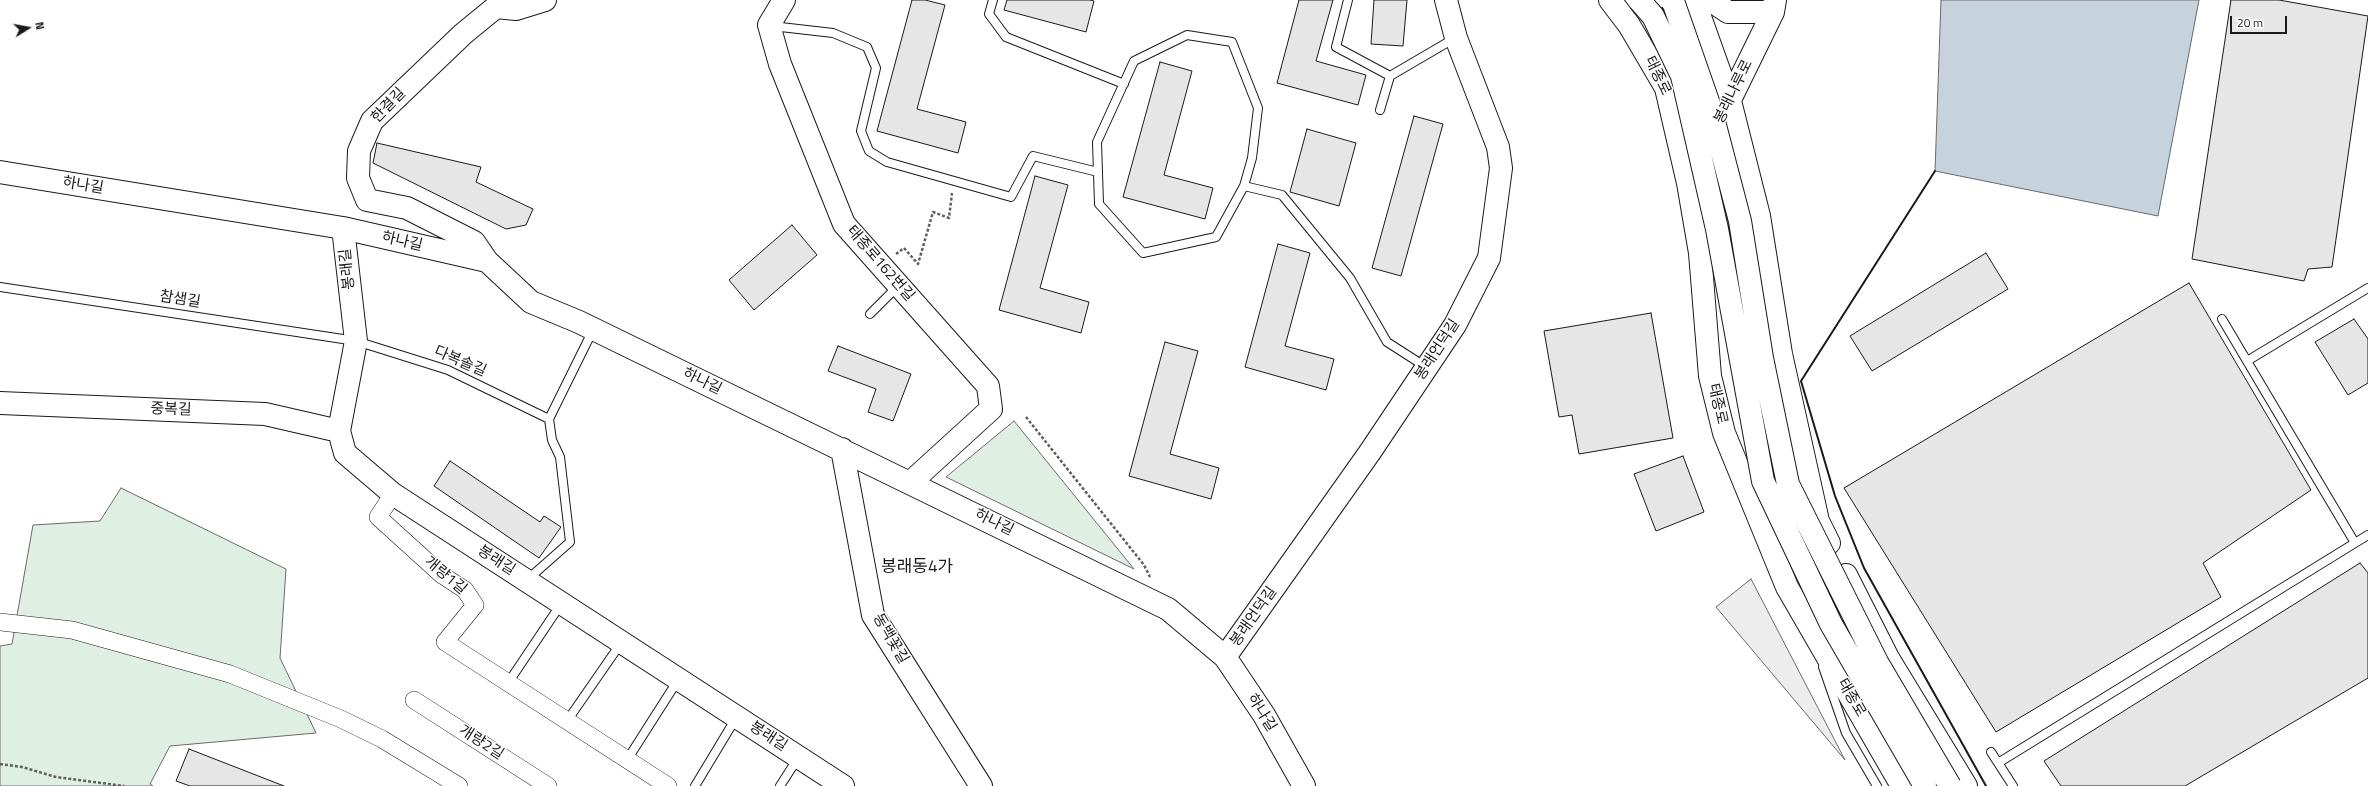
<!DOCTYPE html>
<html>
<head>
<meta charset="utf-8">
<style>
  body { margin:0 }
  #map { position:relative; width:2368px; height:786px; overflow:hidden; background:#fff; font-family:"Titillium Web",sans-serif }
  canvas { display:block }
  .north { position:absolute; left:8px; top:8px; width:40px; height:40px; -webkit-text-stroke:3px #fff; paint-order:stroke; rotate:79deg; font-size:11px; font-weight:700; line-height:16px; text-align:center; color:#1a1a1a }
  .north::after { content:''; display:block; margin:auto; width:14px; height:18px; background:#1a1a1a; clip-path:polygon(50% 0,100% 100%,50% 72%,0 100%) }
  .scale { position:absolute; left:2230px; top:16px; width:57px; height:18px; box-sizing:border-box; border:2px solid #1a1a1a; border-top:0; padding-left:5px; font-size:12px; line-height:14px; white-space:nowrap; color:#1a1a1a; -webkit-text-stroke:3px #fff; paint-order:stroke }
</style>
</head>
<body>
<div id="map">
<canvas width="2368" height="786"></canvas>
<div class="north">N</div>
<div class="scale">20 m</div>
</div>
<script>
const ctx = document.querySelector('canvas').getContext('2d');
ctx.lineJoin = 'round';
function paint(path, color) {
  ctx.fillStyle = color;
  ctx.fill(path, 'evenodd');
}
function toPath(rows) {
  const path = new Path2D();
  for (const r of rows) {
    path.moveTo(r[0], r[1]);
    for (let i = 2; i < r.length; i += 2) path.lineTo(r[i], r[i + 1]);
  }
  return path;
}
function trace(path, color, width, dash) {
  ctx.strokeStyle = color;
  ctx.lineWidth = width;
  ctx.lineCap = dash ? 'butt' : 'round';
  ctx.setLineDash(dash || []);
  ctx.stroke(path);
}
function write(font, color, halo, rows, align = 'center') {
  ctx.font = font + ' "Titillium Web","Noto Sans KR",sans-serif';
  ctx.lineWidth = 3;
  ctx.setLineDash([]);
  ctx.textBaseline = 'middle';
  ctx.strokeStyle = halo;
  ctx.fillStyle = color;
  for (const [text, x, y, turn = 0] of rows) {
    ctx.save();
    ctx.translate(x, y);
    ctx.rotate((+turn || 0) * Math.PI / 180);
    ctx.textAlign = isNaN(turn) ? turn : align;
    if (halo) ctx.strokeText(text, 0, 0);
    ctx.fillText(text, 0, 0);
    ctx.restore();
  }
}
const green = toPath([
  [1014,421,1134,569,946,477,1014,421],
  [121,488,286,569,280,658,316,733,170,746,150,784,153,786,0,786,0,646,12,644,33,525,100,521,121,488]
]);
const parking = toPath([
  [1751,579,1845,760,1716,607,1751,579]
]);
const water = toPath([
  [1941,0,2199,0,2158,216,1935,171,1941,0]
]);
const building = toPath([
  [912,0,925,0,945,5,917,109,966,122,958,153,877,131,912,0],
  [1007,0,1090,0,1094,1,1086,32,1004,10,1007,0],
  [1299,0,1333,0,1316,61,1366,75,1358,105,1277,83,1299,0],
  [1374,0,1407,0,1403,46,1371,44,1374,0],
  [2231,0,2279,0,2368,16,2332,267,2308,269,2304,281,2192,259,2231,0],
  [1160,62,1192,71,1164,175,1213,188,1205,219,1123,197,1160,62],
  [1414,116,1443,124,1401,276,1372,268,1414,116],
  [1307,129,1356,143,1339,206,1290,192,1307,129],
  [377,143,481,167,476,182,533,209,526,225,506,229,373,163,377,143],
  [1035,176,1068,185,1040,288,1089,302,1081,333,999,310,1035,176],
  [792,225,817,255,754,310,729,280,792,225],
  [1278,244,1310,253,1285,346,1334,359,1326,390,1245,367,1278,244],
  [1986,253,2008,289,1872,371,1850,336,1986,253],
  [2189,283,2311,490,2203,563,2221,597,1996,732,1844,488,2189,283],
  [1651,313,1673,438,1579,454,1572,415,1559,417,1544,331,1651,313],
  [2354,319,2368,339,2368,383,2348,395,2315,342,2354,319],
  [1165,342,1198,351,1170,454,1219,468,1211,499,1129,476,1165,342],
  [838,346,911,374,893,421,868,412,876,389,828,371,838,346],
  [1683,456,1704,512,1656,531,1634,474,1683,456],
  [450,461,540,522,544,516,561,527,539,558,434,486,450,461],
  [2360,563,2368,573,2368,678,2185,786,2061,786,2044,761,2360,563],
  [189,749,284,786,190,786,176,781,189,749]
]);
const path = toPath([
  [896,254,904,248,918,264,933,212,949,218,952,193],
  [1026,417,1144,565,1150,577],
  [0,764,22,767,56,777,124,786]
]);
const lane = toPath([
  [993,0,989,14,1006,37,1124,84],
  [1348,0,1336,47,1390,76],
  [772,26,833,33,867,47,876,68,861,131,869,151,887,162,1011,197,1033,156,1098,172],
  [1380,110,1390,76,1455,38],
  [1244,186,1252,158,1258,108,1232,42,1187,35,1134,61,1097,142,1099,204,1143,253,1216,237,1244,186,1282,195,1350,278,1387,342,1426,367],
  [0,287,356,341,448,370,549,419],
  [870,314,898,286],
  [2222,319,2355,543],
  [2247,361,2368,288],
  [527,580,570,542,560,457,552,440,549,419,593,330],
  [1823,667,1846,733,1877,786],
  [508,683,561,604],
  [567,721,621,643],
  [1991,752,2013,786],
  [627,760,678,680],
  [1998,763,2368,535],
  [695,786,736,718],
  [780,786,798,758]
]);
const street = toPath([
  [393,494,378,517,442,575,465,590,475,605,445,642,668,786],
  [0,622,72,630,230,674,341,719,382,739,459,786],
  [414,700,548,786]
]);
const secondary = toPath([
  [784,0,769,25,780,64,844,224,988,386,991,409,911,482],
  [1610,0,1629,25,1666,88,1688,183,1700,253,1710,376,1724,433,1787,587,1902,786],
  [1694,0,1730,101,1759,216,1781,354,1818,521,1829,543],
  [1710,0,1728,12,1773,12],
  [1726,108,1773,12,1775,0],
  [0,172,343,228,487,261,531,302,579,322,1168,609,1225,657,1264,715,1304,786],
  [343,228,356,341,339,431,345,453,393,494,843,786],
  [487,261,474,242,407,208,367,200,358,178,359,151,372,121,463,34,496,7,516,9,545,0],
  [0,403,265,414,339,431],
  [842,449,873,615,981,786],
  [1846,575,1888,658,1966,786],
  [1225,657,1370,452,1455,325,1489,258,1501,168,1498,147,1456,38,1446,0]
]);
const highwayBridge = toPath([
  [1639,0,1653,16,1682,76,1717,229,1763,481,1831,624,1925,786],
  [1671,0,1674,4,1711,110,1740,221,1762,358,1788,484,1877,662,1950,786]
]);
const wall = toPath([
  [1935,171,1801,381,1835,496,1864,568,1986,786]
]);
const streetNames = [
  ["태종로",1657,76,64],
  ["봉래나루로",1734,92,-64],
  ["한결길",389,106,-46],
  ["하나길",83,186,9],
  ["하나길",402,242,13],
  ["태종로162번길",880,264,49],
  ["봉래길",348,269,-96],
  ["참샘길",180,300,9],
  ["봉래언덕길",1438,350,-57],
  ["다복솔길",460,362,23],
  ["하나길",702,382,26],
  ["태종로",1717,404,77],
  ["중복길",171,410,2],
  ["하나길",994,523,26],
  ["봉래길",496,561,33],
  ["개량1길",445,576,40],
  ["봉래언덕길",1254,617,-55],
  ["동백꽃길",890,639,60],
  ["태종로",1851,698,60],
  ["하나길",1261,713,58],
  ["봉래길",768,737,33],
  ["개량2길",481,743,33]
];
const quarterNames = [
  ["봉래동4가",917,568]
];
paint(green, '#e0efe3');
trace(green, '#6a6a6a', 1);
paint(parking, '#ededed');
trace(parking, '#6a6a6a', 1);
paint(water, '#c6d2dc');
trace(water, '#6a6a6a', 1);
paint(building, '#e6e6e6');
trace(building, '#1a1a1a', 1);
trace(lane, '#1a1a1a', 10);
trace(street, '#1a1a1a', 18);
trace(secondary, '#1a1a1a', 24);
trace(path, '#5f5f5f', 2.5, [3, 2]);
trace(lane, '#fff', 8);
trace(street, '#fff', 17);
trace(secondary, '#fff', 22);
trace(highwayBridge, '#1a1a1a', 24, []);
trace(highwayBridge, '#fff', 22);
trace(wall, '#1a1a1a', 2);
write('15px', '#1a1a1a', '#fff', streetNames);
write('17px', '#1a1a1a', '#fff', quarterNames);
</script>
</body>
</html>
